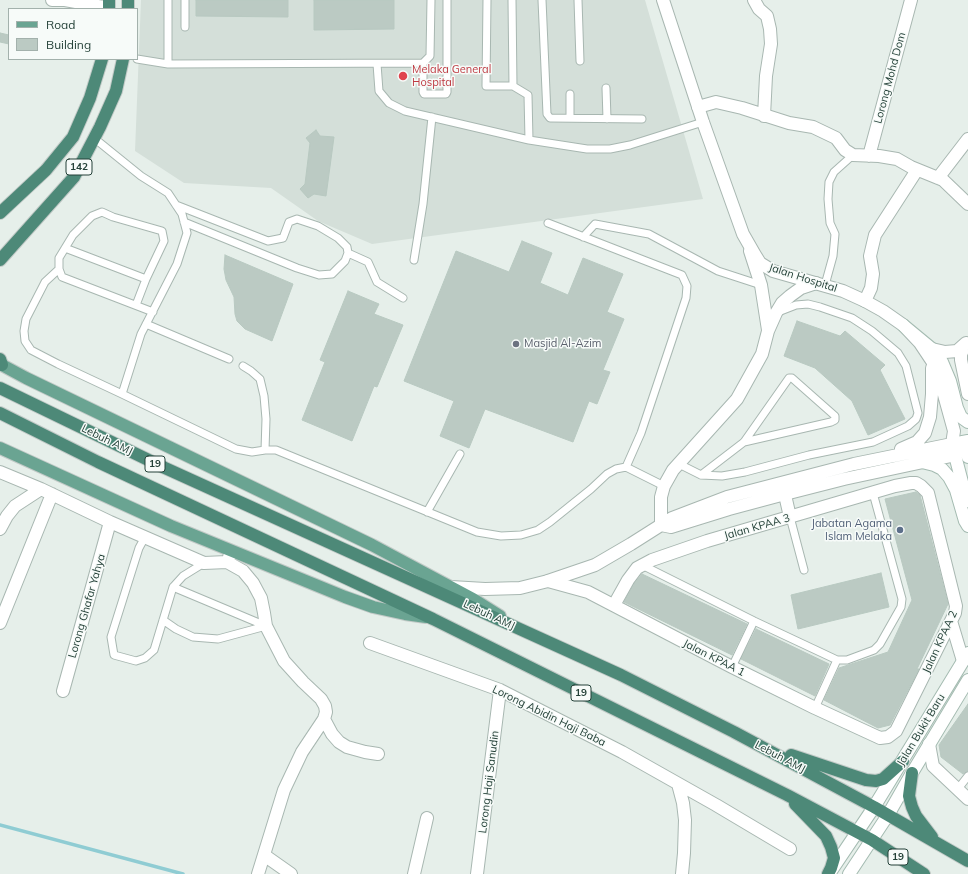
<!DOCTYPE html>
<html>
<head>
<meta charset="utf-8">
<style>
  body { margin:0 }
  #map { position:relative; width:968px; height:874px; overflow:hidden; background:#e6efea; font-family:Mulish,sans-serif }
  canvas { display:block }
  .legend { position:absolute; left:8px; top:8px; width:130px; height:52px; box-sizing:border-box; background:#f7fbf9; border:1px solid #a3b1ac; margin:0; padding:5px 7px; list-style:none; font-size:12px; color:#244138 }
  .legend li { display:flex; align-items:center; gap:8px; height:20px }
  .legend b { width:20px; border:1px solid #a3b1ac }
</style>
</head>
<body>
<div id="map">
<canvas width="968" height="874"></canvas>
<ul class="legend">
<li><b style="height:5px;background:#6aa492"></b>Road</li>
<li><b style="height:11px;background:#bbcac3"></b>Building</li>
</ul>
</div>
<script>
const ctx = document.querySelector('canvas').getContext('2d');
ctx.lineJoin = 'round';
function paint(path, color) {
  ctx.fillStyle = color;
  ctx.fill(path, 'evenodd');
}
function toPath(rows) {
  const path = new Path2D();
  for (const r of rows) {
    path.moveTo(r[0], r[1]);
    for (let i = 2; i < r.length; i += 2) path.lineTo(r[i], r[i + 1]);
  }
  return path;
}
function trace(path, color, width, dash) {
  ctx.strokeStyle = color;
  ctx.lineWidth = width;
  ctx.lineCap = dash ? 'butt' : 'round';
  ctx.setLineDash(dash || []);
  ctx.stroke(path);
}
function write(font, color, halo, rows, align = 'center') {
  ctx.font = font + ' Mulish,sans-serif';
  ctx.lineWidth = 3;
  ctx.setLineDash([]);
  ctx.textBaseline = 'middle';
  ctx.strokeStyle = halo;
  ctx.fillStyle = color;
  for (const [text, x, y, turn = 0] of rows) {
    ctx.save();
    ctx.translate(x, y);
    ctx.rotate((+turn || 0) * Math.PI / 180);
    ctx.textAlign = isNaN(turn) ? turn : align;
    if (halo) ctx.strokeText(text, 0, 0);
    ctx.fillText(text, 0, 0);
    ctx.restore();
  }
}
const built = toPath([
  [141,0,645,0,703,199,372,244,318,221,271,188,184,183,135,151]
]);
const stream = toPath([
  [0,825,183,874]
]);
const building = toPath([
  [196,0,288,0,288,17,196,16,196,0],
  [314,0,394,0,394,29,314,30,314,0],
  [0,33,9,35,9,44,0,42,0,33],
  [316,130,320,136,334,137,326,196,314,194,308,198,300,189,305,184,310,143,306,138,316,130],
  [522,241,552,253,540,283,568,295,583,258,623,274,607,312,624,319,603,370,610,372,597,404,589,401,573,442,485,409,469,448,440,436,454,401,404,381,456,251,509,272,522,241],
  [225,255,293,284,272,341,245,329,237,321,235,314,234,297,226,280,224,269,225,255],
  [348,291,379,304,374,314,403,325,377,387,374,386,352,441,302,420,325,362,320,360,348,291],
  [797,321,840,336,845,331,885,365,880,370,905,419,868,435,852,401,815,368,784,356,797,321],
  [916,492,920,495,948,604,917,669,919,669,890,725,878,728,824,700,839,668,888,652,912,600,885,499,916,492],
  [881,573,889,607,798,629,791,595,881,573],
  [642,574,747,624,732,655,624,602,634,584,642,574],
  [756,629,829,664,815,696,741,659,756,629],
  [968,704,968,771,963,774,941,757,939,745,968,704]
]);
const service = toPath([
  [185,0,185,27],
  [487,0,486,86,513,86,528,95,529,140],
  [512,0,513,86],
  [542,0,547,114,550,118,642,119],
  [578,0,580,61],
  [137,59,168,64,423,63,430,56,431,0],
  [423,63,423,92,424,94,446,94,447,92,447,0],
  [168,64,168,0],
  [377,64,379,91,389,103,405,111,529,140,587,149,610,149,630,145,703,122],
  [606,88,607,119],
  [570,94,570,118],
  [94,138,141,176,168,193,182,214,187,233,177,264,141,334,122,394,236,449,252,452,265,450,276,450,477,532,501,536,521,535,538,530,550,522,591,489,607,474,616,469,626,467,664,486],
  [176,205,268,241,283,238,289,222,297,219,318,226,338,238,347,247,348,253,345,261,332,274,319,275,297,268,184,222],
  [548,223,682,275,687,286,686,298,641,433,626,467],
  [583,237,595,224,649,234,718,271,761,285],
  [65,248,146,279],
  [348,253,368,262,377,282,403,298],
  [414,260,423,204,432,117],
  [59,269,45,282,26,319,24,331,25,341,31,350,58,364,122,394],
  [825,285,833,256,835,234,830,223,828,199,829,182,834,172,853,155],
  [136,305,146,279,164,241,162,231,113,217,102,212,92,216,73,235,59,258,59,269,62,277,153,312],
  [146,324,229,359],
  [243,366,251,371,260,379,264,396,266,419,265,450],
  [679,464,701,475,722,476,745,472,809,455,873,442,908,426,916,419,918,413,906,366,898,353,872,331,852,318,820,307,808,304,796,305,778,312],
  [701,475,744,442,789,378,792,378,835,416,835,420,831,422,744,442],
  [427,512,460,454],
  [790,517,804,570],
  [145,537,139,548,111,637,114,655,136,661,145,658,154,650,173,587,183,576,204,563],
  [642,565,754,621,837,660,847,660,874,650,880,644,901,607,902,599,873,493],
  [163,620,176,629,193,637,218,639,266,626,173,587],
  [732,667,754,621],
  [815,708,837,660],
  [957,790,968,776]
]);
const minor = toPath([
  [52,0,65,0,109,8],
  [754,0,759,9,767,16,770,29,771,44,766,76,764,116],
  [698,107,716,102,742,108,789,123,813,127,836,138,845,150,853,155,879,156,897,159,911,167,943,180,968,204],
  [869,156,911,0],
  [938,178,968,139],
  [750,251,761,285,768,330],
  [865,301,871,288,873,274,870,256,875,235,917,170],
  [966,344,961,354,961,360,968,394],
  [932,349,945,352,957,351,966,343],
  [0,472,41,489],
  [783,486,790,517],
  [661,525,661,497,664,486,673,470,737,399,762,354,768,331,776,313,782,303,790,296,801,288,816,283],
  [0,529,7,516,15,506,41,489,110,522,204,563,227,562,230,555],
  [227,562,243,571,253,583,261,598,264,613,266,626,284,661,303,682,321,699,325,706,326,712,324,719,302,752,284,790,258,874],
  [548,581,588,592,732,667,815,708,880,738,888,737,896,731,955,613,956,606,928,493,921,486,916,483,911,483,895,486,707,541,652,560,637,568,628,580,614,605],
  [951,621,963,661],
  [0,623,52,494],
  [370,643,500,690,622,752,716,805,790,849],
  [63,691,110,522],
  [324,719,332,734,339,742,347,747,365,752,378,754],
  [929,744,933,766,968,799],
  [678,784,683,803,685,820,684,853,682,874],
  [264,855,291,874],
  [414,874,427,818],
  [477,874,500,690]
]);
const tertiary = toPath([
  [901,449,917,442,925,433,930,417,932,394,932,368],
  [661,525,671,527,729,509,785,494,844,479,956,455],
  [451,587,485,589,520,588,548,581,595,565,631,544,672,518,727,497,854,464,952,444,954,431,938,373,932,361,920,343,903,325,883,311,865,301,843,291,773,271,760,263,755,255,743,234,703,122,663,0]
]);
const secondary = toPath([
  [903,325,932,349,942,362,950,381,957,408,961,417,968,422],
  [963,442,968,457],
  [922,462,934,465,942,469,949,477,956,490,965,521,968,526],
  [967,501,952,444,968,441],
  [831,871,874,807,968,653],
  [849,874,888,815,912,773,968,680]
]);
const primary = toPath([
  [0,364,26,378,372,545,473,599,500,616],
  [0,448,171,526,345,597,373,607,405,614,426,617]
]);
const trunk = toPath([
  [109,0,109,9],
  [128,0,128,9],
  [0,213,46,170,73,137,90,98,102,59],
  [0,260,74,177,100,127,116,91,123,59],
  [0,359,2,365],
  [0,388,165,468,621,675,734,732,874,807,968,861],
  [0,413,98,462,433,619,787,795,872,840,924,874],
  [791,755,866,780,876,781,883,779,903,761],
  [912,773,909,796,912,807,916,816,932,837],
  [795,804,826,836,831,847,834,858,831,868,828,874]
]);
const markers = [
  [403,76,5,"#e0444e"],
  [516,344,4,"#6b7280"],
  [900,530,4,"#5c6f8a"]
];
const shields = [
  [79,167,26],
  [155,464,20],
  [581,693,20],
  [898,857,20]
];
const shieldNames = [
  ["142",79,167],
  ["19",155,464],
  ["19",581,693],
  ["19",898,857]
];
const healthNames = [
  ["Melaka General",412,70],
  ["Hospital",412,83]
];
const streetNames = [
  ["Lorong Mohd Dom",890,78,-75],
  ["Jalan Hospital",803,278,18],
  ["Lebuh AMJ",107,440,26],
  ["Jalan KPAA 3",757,527,-16],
  ["Lorong Ghafar Yahya",87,606,-74],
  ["Lebuh AMJ",489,615,25],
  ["Jalan KPAA 2",940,642,-65],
  ["Jalan KPAA 1",714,658,27],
  ["Lorong Abidin Haji Baba",549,716,26],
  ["Jalan Bukit Baru",921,730,-59],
  ["Lebuh AMJ",780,757,28],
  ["Lorong Haji Sanudin",489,782,-83]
];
const worshipNames = [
  ["Masjid Al-Azim",524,344]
];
const serviceNames = [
  ["Jabatan Agama",892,524],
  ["Islam Melaka",892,537]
];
paint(built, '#d4dfd9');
trace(stream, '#8fccd3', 3.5);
paint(building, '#bbcac3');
trace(building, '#b8c9c1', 1);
trace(service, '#a8b7b1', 9);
trace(minor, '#a8b7b1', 14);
trace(tertiary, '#a8b7b1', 14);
trace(secondary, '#a4bbb1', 14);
trace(primary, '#c2cac7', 14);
trace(trunk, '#c2cac7', 14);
trace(service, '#fff', 7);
trace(minor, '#fff', 12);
trace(tertiary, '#fff', 12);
trace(secondary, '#fff', 12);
trace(primary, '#6aa492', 12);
trace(trunk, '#4d8978', 12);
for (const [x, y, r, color] of markers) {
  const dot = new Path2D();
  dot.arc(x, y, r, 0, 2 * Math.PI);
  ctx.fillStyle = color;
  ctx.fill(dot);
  trace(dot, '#f7fbf9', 1.5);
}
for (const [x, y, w] of shields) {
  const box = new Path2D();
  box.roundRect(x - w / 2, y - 8, w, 16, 3);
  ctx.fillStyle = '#f7fbf9';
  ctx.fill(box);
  trace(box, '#244138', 1);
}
write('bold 10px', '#244138', null, shieldNames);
write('11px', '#be3a42', '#f7fbf9', healthNames, 'left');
write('11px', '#244138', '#f7fbf9', streetNames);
write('11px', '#5b616d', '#f7fbf9', worshipNames, 'left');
write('11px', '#4e5e75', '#f7fbf9', serviceNames, 'right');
</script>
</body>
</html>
